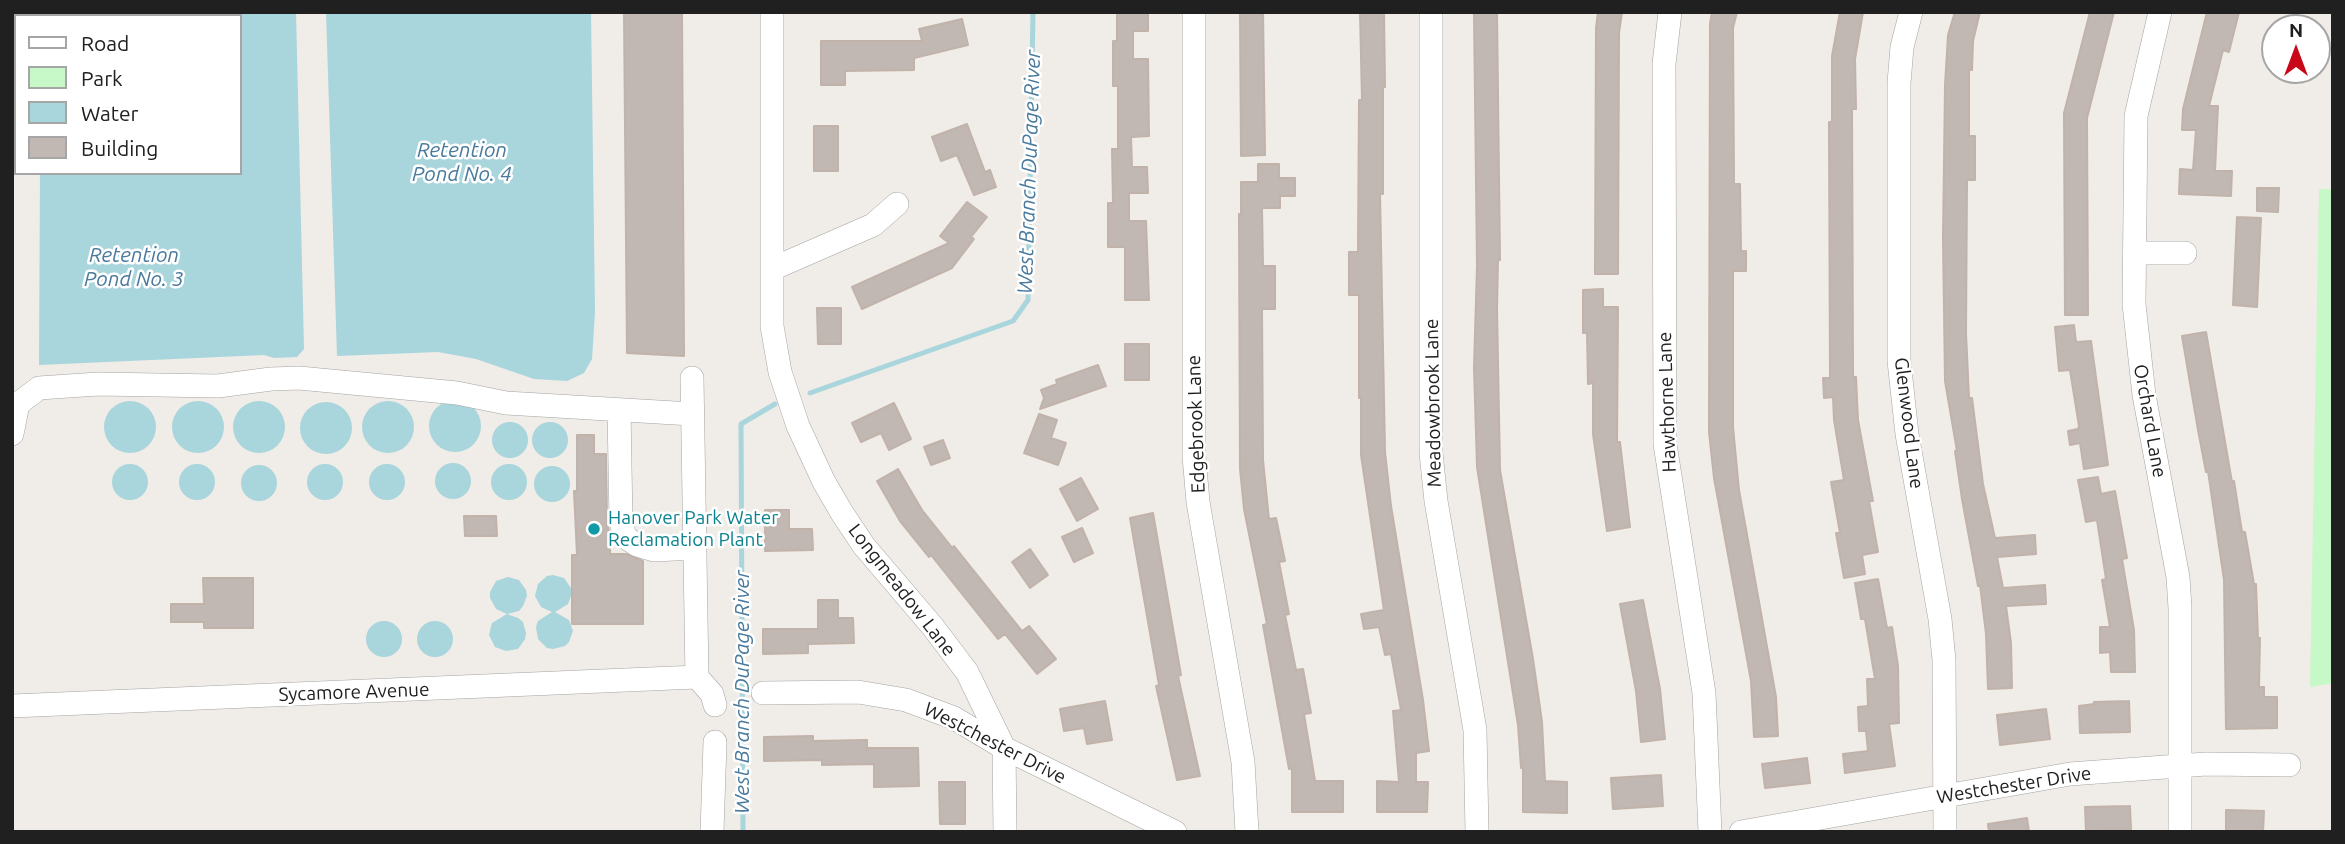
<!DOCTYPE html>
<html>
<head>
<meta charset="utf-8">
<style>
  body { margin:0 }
  #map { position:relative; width:2345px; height:844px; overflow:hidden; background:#f0ece7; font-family:Ubuntu,sans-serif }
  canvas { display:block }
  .frame { position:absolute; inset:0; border:14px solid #202020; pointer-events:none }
  .legend { position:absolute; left:14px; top:14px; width:228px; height:161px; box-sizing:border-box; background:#fff; border:2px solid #a6a6a6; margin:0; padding:9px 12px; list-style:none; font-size:21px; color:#202020 }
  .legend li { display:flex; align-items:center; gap:14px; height:35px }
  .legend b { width:35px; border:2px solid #a6a6a6 }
  .north { position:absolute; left:2261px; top:14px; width:70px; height:70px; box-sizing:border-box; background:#fff; border:2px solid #a6a6a6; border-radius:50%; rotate:0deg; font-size:19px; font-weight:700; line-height:28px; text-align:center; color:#202020 }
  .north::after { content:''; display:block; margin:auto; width:24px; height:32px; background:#c80818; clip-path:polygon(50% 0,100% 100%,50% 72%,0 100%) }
</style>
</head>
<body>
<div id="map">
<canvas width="2345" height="844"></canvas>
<div class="frame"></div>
<ul class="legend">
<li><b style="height:9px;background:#fff"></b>Road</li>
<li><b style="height:19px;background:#c7f8c7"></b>Park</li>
<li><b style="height:19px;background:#a9d5dc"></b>Water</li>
<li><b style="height:19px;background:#c1b8b3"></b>Building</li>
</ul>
<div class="north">N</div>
</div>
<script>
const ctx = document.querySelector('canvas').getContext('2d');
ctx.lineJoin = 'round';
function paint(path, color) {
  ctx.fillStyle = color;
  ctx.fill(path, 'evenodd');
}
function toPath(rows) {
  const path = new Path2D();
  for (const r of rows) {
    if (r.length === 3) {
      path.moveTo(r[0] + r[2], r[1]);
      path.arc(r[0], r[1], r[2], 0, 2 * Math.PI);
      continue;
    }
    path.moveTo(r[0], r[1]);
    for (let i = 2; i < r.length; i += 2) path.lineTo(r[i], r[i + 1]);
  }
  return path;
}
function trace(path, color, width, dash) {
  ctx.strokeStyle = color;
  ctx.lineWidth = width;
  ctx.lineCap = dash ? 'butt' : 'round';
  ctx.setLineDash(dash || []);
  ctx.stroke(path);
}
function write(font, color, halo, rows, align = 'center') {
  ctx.font = font + ' Ubuntu,sans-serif';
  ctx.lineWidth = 5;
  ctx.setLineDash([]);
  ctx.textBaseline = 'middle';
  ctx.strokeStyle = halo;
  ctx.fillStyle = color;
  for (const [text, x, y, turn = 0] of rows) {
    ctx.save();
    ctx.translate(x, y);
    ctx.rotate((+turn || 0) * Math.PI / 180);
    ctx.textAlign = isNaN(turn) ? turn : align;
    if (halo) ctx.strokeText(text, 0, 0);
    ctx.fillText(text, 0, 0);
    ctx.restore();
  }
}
const park = toPath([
  [2319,189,2333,189,2333,683,2310,687]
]);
const water = toPath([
  [40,12,296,12,304,349,297,357,274,358,264,355,39,365,40,173,240,173,240,16,40,16],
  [326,12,591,12,595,312,592,359,584,373,567,381,534,379,476,359,438,352,337,356],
  [455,426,26],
  [259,427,26],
  [198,427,26],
  [388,427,26],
  [130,427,26],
  [326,428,26],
  [550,440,18],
  [510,440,18],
  [453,481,18],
  [197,482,18],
  [130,482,18],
  [325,482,18],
  [387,482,18],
  [509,482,18],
  [259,483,18],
  [552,484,18],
  [553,575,564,578,571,588,572,593,568,604,555,612,569,620,573,631,569,642,565,646,553,649,547,648,538,639,536,627,538,621,552,612,541,607,535,596,538,584,547,576],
  [508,577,519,580,526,590,527,596,523,606,519,611,507,614,518,618,523,622,526,633,525,639,518,649,506,651,495,647,489,635,492,623,507,614,496,609,490,598,490,592,496,581],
  [384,639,18],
  [435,639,18]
]);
const stream = toPath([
  [810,393,1013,321,1028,300,1033,12],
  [743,832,741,424,775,404]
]);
const building = toPath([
  [624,12,682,12,684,356,627,353,624,12],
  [1117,12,1148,12,1148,31,1133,31,1133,59,1148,59,1149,136,1131,137,1132,167,1147,167,1148,193,1129,193,1129,221,1146,221,1149,300,1125,300,1125,247,1108,247,1108,203,1113,203,1112,149,1118,149,1118,86,1113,86,1113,41,1117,41,1117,12],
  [1240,12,1263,12,1265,155,1241,156,1240,12],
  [1360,12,1384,12,1385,87,1383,87,1383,194,1380,194,1385,452,1391,506,1423,700,1429,751,1416,753,1416,782,1428,782,1427,812,1377,812,1377,781,1399,782,1393,711,1401,710,1391,654,1385,655,1379,627,1364,629,1361,614,1384,610,1361,455,1361,398,1359,398,1359,295,1349,295,1349,252,1358,252,1359,100,1362,100,1360,12],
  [1474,12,1497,12,1500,260,1498,260,1497,309,1500,470,1533,659,1542,722,1545,781,1567,782,1567,813,1523,812,1523,768,1521,768,1518,725,1477,467,1474,367,1477,266,1474,12],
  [1598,12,1622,12,1619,33,1618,274,1595,274,1596,28,1598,12],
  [1712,12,1737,12,1733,28,1734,184,1740,184,1741,251,1746,251,1746,271,1733,271,1733,427,1739,490,1776,697,1778,736,1754,737,1751,681,1714,478,1709,432,1710,24,1712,12],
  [1840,12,1863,12,1855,59,1856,109,1852,109,1853,377,1856,377,1858,420,1873,501,1869,501,1878,552,1862,555,1865,574,1844,578,1836,533,1840,533,1831,482,1844,480,1834,420,1833,397,1824,398,1823,378,1830,378,1829,122,1832,122,1832,56,1840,12],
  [1955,12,1980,12,1973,41,1972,70,1969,70,1969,136,1975,136,1975,180,1967,180,1966,333,1969,398,1972,398,1983,484,1995,538,2035,535,2036,554,1997,557,2003,588,2045,585,2046,604,2006,606,2011,643,2012,688,1988,689,1986,634,1980,585,1978,586,1962,499,1955,451,1957,451,1945,381,1943,238,1945,85,1948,35,1955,12],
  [2090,12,2114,12,2087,118,2088,315,2065,315,2064,113,2090,12],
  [2207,12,2239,12,2229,52,2223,50,2209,106,2218,106,2215,171,2232,171,2231,196,2179,194,2180,169,2193,170,2196,130,2182,130,2183,109,2207,12],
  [962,19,968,45,914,58,914,70,845,71,845,85,821,85,821,41,922,41,919,29,962,19],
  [967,124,985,172,990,170,996,187,974,195,957,155,941,161,932,137,967,124],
  [814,126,838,126,838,171,814,171,814,126],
  [1258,164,1279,164,1279,178,1295,178,1295,196,1280,196,1280,208,1262,208,1263,266,1275,266,1275,309,1262,309,1263,460,1269,519,1276,518,1285,561,1279,562,1289,614,1285,615,1296,670,1303,669,1311,713,1304,714,1315,781,1343,781,1343,812,1292,812,1292,768,1289,769,1263,625,1267,624,1244,509,1240,469,1239,214,1241,214,1241,182,1258,182,1258,164],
  [2257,188,2279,188,2278,212,2257,211,2257,188],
  [967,202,987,217,971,237,974,239,952,268,862,309,852,287,949,243,940,236,967,202],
  [2237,217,2261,218,2257,307,2233,305,2237,217],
  [1603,289,1603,307,1618,307,1617,442,1620,442,1630,527,1607,531,1593,434,1593,383,1588,384,1587,333,1583,333,1583,290,1603,289],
  [817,308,841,308,841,344,818,344,817,308],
  [2074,325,2076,342,2091,341,2108,465,2084,469,2080,443,2070,445,2068,431,2078,429,2079,426,2070,370,2059,371,2055,327,2074,325],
  [2206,332,2232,482,2234,481,2242,532,2245,532,2254,584,2256,584,2258,638,2260,638,2259,687,2264,687,2264,697,2277,697,2277,728,2226,729,2224,580,2208,471,2206,472,2198,430,2182,336,2206,332],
  [1125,344,1149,344,1149,380,1125,380,1125,344],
  [1098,365,1106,386,1040,409,1044,398,1041,390,1057,384,1056,380,1098,365],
  [894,403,911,439,889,450,881,433,861,442,852,423,894,403],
  [1039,414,1057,420,1051,438,1066,443,1058,465,1024,453,1039,414],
  [577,435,594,435,594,454,606,454,607,522,610,536,610,554,626,554,643,561,643,624,572,624,572,555,577,555,574,491,577,491,577,435],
  [943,440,950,458,931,465,924,447,943,440],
  [898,469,922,510,950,545,952,548,954,546,1022,631,1029,626,1056,659,1037,674,1005,634,998,639,931,555,929,557,900,521,877,481,898,469],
  [2098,477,2101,494,2115,491,2127,558,2122,559,2134,630,2135,672,2111,672,2110,652,2100,653,2100,627,2110,627,2102,580,2106,579,2097,520,2086,522,2078,480,2098,477],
  [1081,478,1098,509,1077,521,1060,489,1081,478],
  [765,510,789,510,789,529,812,529,813,550,765,551,765,510],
  [1153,513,1181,675,1178,676,1200,776,1177,780,1156,686,1159,685,1130,518,1153,513],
  [464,516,496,516,497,536,465,536,464,516],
  [1082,528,1093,553,1074,562,1062,537,1082,528],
  [1030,549,1048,575,1030,588,1012,562,1030,549],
  [203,578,253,578,253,628,204,628,204,622,171,622,171,604,204,604,203,578],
  [1878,579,1887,628,1892,627,1898,666,1899,723,1889,724,1895,766,1845,773,1843,754,1868,751,1866,731,1859,731,1858,707,1868,706,1867,679,1875,679,1865,619,1861,619,1855,583,1878,579],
  [818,600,838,600,838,618,853,618,854,643,808,644,808,653,763,654,763,629,818,629,818,600],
  [1643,600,1660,689,1665,739,1641,742,1636,691,1620,604,1643,600],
  [1105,701,1112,740,1087,744,1084,728,1064,731,1060,709,1105,701],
  [2129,701,2130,732,2080,733,2079,706,2094,704,2094,702,2129,701],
  [2046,709,2050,739,2000,745,1997,715,2046,709],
  [813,736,813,741,867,740,867,748,918,748,919,786,874,787,874,764,822,765,822,760,764,761,764,737,813,736],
  [1807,758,1810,783,1765,788,1762,764,1807,758],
  [1661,775,1663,806,1613,809,1611,778,1661,775],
  [939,782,965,782,965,824,940,824,939,782],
  [2130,806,2131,830,2086,831,2085,807,2130,806],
  [2226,810,2264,811,2263,832,2226,832,2226,810],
  [2027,818,2029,832,1989,832,1988,824,2027,818]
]);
const minor = toPath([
  [772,12,772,326,780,372,798,426,824,482,842,513,864,546,933,627,967,672,1004,748,1005,832],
  [1194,12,1194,456,1198,502,1243,762,1247,832],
  [1431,12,1431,453,1436,501,1475,730,1477,832],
  [1670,12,1664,64,1665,444,1704,693,1710,832],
  [1911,12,1902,47,1899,83,1899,361,1907,434,1940,619,1944,660,1945,832],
  [2160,12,2136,116,2134,304,2144,395,2178,577,2180,608,2180,832],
  [2134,253,2185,253],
  [772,269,873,225,897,204],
  [692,378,697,677,712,694,715,705],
  [619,410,621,522,625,537,637,545,654,550,695,548],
  [12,434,18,404,39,388,98,384,218,386,271,379,299,378,457,393,506,403,692,414],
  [763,693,858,692,906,700,954,718,1004,748,1175,832],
  [12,706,697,677],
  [712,832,715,742],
  [1741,832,2070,774,2206,764,2289,765]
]);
const markers = [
  [594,529,7,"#0f9aa8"]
];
const streetNames = [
  ["Hawthorne Lane",1667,402,-92],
  ["Meadowbrook Lane",1433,403,-91],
  ["Orchard Lane",2150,421,80],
  ["Glenwood Lane",1909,423,83],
  ["Edgebrook Lane",1196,424,-92],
  ["Longmeadow Lane",902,590,52],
  ["Sycamore Avenue",354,692,-2],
  ["Westchester Drive",995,743,27],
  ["Westchester Drive",2014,785,-9]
];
const cultureNames = [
  ["Hanover Park Water",608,518],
  ["Reclamation Plant",608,540]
];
const waterNames = [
  ["Retention",462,150],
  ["Pond No. 4",462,174],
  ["West Branch DuPage River",1029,172,-88],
  ["Retention",134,255],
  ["Pond No. 3",134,279],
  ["West Branch DuPage River",742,692,-90]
];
paint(park, '#c7f8c7');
paint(water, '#a9d5dc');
trace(stream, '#a9d5dc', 5);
paint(building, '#c1b8b3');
trace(building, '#c1b2aa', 2);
trace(minor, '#a4a4a4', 24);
trace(minor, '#fff', 23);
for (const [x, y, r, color] of markers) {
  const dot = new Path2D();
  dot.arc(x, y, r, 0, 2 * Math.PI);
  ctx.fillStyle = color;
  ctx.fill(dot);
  trace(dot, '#fff', 2.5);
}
write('19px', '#202020', '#fff', streetNames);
write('19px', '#0d838f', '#fff', cultureNames, 'left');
write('italic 21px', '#497a9d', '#fff', waterNames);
</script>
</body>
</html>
